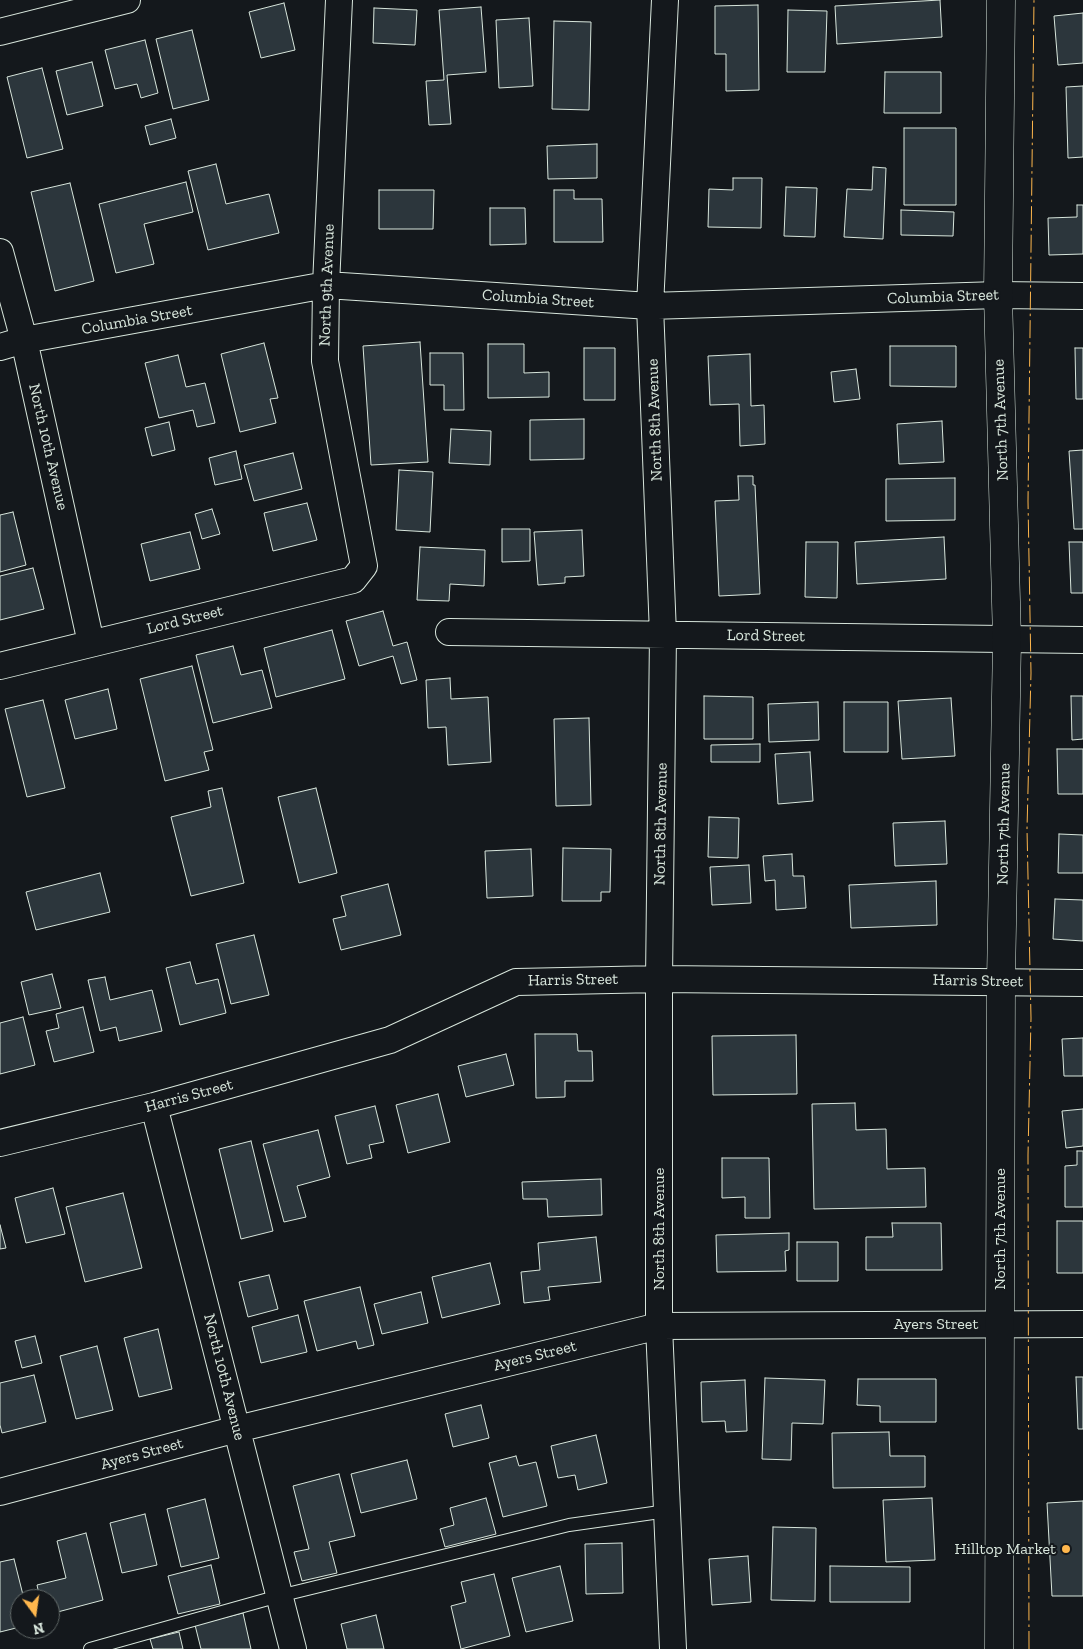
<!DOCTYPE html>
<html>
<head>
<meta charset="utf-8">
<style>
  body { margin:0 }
  #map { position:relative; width:1083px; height:1649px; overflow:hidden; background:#14181c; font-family:"Zilla Slab",serif }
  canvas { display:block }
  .north { position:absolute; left:10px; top:1589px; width:50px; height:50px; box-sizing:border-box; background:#14181c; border:1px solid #626a69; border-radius:50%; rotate:166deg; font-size:14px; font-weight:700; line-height:20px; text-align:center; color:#d8e6dc }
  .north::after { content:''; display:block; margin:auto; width:18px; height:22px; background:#ffb74d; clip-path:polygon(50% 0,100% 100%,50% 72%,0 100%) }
</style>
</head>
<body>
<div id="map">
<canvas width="1083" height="1649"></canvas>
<div class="north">N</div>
</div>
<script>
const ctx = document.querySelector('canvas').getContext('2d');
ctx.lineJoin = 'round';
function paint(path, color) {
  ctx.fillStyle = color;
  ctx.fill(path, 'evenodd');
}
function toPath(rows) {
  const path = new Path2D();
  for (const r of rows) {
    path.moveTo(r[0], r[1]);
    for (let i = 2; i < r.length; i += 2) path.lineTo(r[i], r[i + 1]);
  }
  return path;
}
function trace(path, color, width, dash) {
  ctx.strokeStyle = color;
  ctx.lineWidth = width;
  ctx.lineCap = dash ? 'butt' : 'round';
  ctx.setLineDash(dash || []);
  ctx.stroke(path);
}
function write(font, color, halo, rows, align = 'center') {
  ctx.font = font + ' "Zilla Slab",serif';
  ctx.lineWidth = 4;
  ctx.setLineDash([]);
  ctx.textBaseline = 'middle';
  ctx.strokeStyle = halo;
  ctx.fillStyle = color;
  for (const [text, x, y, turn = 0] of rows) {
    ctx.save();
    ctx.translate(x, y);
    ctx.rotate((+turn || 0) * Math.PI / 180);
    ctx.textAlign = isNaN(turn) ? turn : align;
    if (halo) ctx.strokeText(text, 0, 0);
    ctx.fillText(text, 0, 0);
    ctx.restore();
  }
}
const building = toPath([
  [940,0,942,37,837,44,835,6,940,0],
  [284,3,295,50,261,58,249,12,284,3],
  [758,5,759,90,726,91,726,54,715,54,715,6,758,5],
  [481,7,486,72,447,75,451,124,429,125,426,81,444,80,439,10,481,7],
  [374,8,417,10,415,45,373,43,374,8],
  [788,10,827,11,825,72,787,72,788,10],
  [1083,13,1083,63,1058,65,1054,16,1083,13],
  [529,18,533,86,499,88,496,20,529,18],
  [554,21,591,22,589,110,552,109,554,21],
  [192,30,209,100,173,109,156,39,192,30],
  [145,40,158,93,141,98,137,84,115,89,105,50,145,40],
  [92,62,103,106,67,115,56,71,92,62],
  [42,68,63,149,27,158,7,77,42,68],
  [885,72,941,72,941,113,884,113,885,72],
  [1083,86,1083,157,1068,158,1066,87,1083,86],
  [171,119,176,138,150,145,145,126,171,119],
  [904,128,956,128,956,205,904,205,904,128],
  [597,144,597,178,548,179,547,146,597,144],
  [216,164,226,204,269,194,279,233,208,250,188,171,216,164],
  [873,167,886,168,883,239,844,237,847,189,872,190,873,167],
  [733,178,762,178,761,228,708,227,709,189,733,190,733,178],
  [186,182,193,212,144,224,154,264,116,273,99,204,186,182],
  [70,183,94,281,55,291,31,192,70,183],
  [786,187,817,188,815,237,784,236,786,187],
  [379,190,434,190,433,229,379,229,379,190],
  [554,190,574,190,574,199,602,199,603,242,554,242,554,190],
  [1077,205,1083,205,1083,254,1049,255,1048,218,1077,217,1077,205],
  [490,208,525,208,526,244,490,245,490,208],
  [901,210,954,212,953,236,901,235,901,210],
  [420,342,428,462,371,465,363,346,420,342],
  [264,343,278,398,270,399,276,423,240,432,221,354,264,343],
  [488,344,524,344,524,373,549,372,549,397,488,398,488,344],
  [890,346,956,346,956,387,890,386,890,346],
  [584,348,615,348,615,400,584,400,584,348],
  [1075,348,1083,348,1083,399,1076,399,1075,348],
  [430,353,463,353,464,410,444,410,444,385,430,385,430,353],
  [750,354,751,406,764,405,765,444,740,446,739,404,710,405,708,356,750,354],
  [178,355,186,387,205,383,215,423,197,427,193,410,159,418,145,363,178,355],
  [856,369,860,399,834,402,831,372,856,369],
  [584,419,584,459,530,460,530,420,584,419],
  [942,421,944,462,899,464,897,424,942,421],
  [169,422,175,450,152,456,145,428,169,422],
  [451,429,491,431,490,465,449,463,451,429],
  [1083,450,1083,529,1074,529,1069,451,1083,450],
  [236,451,242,479,215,485,209,458,236,451],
  [293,453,302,489,254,501,244,465,293,453],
  [399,470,433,472,430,532,396,530,399,470],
  [738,476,753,476,753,485,755,485,760,594,719,596,715,501,739,500,738,476],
  [955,478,955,520,886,521,886,479,955,478],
  [307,503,317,540,273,551,264,513,307,503],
  [212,509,220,534,202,539,195,514,212,509],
  [13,512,26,565,0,572,0,515,13,512],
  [502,529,530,529,530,561,502,562,502,529],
  [582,530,584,576,565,577,565,583,538,585,534,532,582,530],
  [190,532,200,569,150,581,141,544,190,532],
  [944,537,946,579,857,584,855,542,944,537],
  [806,542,838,542,837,598,805,597,806,542],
  [1069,542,1083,542,1083,593,1071,593,1069,542],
  [420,547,485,550,484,586,450,584,449,601,417,600,420,547],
  [33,568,44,609,0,620,0,576,33,568],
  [383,611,393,646,407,642,417,680,401,684,393,656,359,666,346,621,383,611],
  [332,630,345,679,276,697,264,648,332,630],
  [233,646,241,675,262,670,272,708,213,723,196,655,233,646],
  [192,666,213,750,204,752,209,770,165,781,140,679,192,666],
  [450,678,451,699,488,697,491,762,448,765,446,727,428,728,426,680,450,678],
  [108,689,117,729,75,739,65,700,108,689],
  [704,696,753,697,753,739,704,739,704,696],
  [1071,696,1083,696,1083,739,1072,740,1071,696],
  [951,698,955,756,902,759,898,701,951,698],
  [43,700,65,788,27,797,5,709,43,700],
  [818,702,819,740,769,742,768,704,818,702],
  [844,702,888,702,888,752,844,752,844,702],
  [589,718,591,805,556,806,554,719,589,718],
  [760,744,760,762,711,762,711,745,760,744],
  [1057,749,1083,749,1083,794,1058,794,1057,749],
  [810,752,813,801,778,804,775,754,810,752],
  [222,788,244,883,191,896,171,817,211,807,208,791,222,788],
  [316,788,337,873,299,883,278,797,316,788],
  [709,817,739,818,738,858,708,857,709,817],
  [945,821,947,864,895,866,893,823,945,821],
  [1059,834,1083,835,1083,873,1058,873,1059,834],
  [563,848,611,849,610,892,601,892,601,901,562,901,563,848],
  [531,849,533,896,487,898,485,851,531,849],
  [792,854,793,876,804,876,806,908,776,910,775,880,765,881,763,856,792,854],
  [749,865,751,903,712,905,710,867,749,865],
  [100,873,110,912,36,930,26,892,100,873],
  [936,881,937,925,851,928,849,885,936,881],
  [388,884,401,935,341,950,333,919,346,916,341,896,388,884],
  [1055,899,1083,900,1083,941,1053,939,1055,899],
  [254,935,269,995,231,1004,216,944,254,935],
  [190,962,196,984,218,979,226,1013,180,1025,166,968,190,962],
  [52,974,61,1008,29,1015,21,982,52,974],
  [105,977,110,1000,152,990,162,1031,119,1041,116,1027,100,1031,88,980,105,977],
  [83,1007,94,1052,54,1062,46,1031,59,1028,56,1014,83,1007],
  [23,1017,35,1065,0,1074,0,1023,23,1017],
  [535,1034,577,1034,578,1051,592,1051,593,1081,565,1081,565,1097,536,1098,535,1034],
  [796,1035,797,1094,713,1095,712,1036,796,1035],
  [1083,1038,1083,1076,1064,1076,1062,1039,1083,1038],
  [506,1054,514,1085,466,1097,458,1066,506,1054],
  [438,1094,450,1142,408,1153,396,1105,438,1094],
  [855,1103,856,1130,886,1129,887,1169,925,1168,926,1207,814,1209,812,1104,855,1103],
  [375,1106,384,1142,369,1145,372,1158,347,1164,335,1116,375,1106],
  [1083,1109,1083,1146,1066,1148,1062,1111,1083,1109],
  [318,1130,330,1177,297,1186,306,1217,284,1222,263,1144,318,1130],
  [251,1141,273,1231,241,1239,219,1149,251,1141],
  [1077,1151,1083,1151,1083,1207,1065,1207,1065,1166,1077,1165,1077,1151],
  [722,1158,769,1158,770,1218,745,1218,745,1197,722,1198,722,1158],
  [601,1179,602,1215,548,1217,547,1199,523,1199,522,1182,601,1179],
  [53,1188,65,1234,26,1243,15,1198,53,1188],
  [123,1193,142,1268,85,1282,66,1207,123,1193],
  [1057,1221,1083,1221,1083,1273,1057,1273,1057,1221],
  [892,1223,941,1223,942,1270,866,1270,866,1237,893,1237,892,1223],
  [0,1225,6,1248,0,1249,0,1225],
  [789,1233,789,1250,785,1251,786,1271,717,1272,716,1235,789,1233],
  [596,1237,601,1282,548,1287,550,1300,524,1303,521,1272,540,1270,538,1243,596,1237],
  [797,1242,838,1242,838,1281,797,1281,797,1242],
  [490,1263,500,1304,442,1318,432,1277,490,1263],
  [269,1275,278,1309,248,1317,239,1282,269,1275],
  [360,1287,374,1345,358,1349,356,1341,317,1351,304,1301,360,1287],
  [421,1292,428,1323,382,1334,374,1304,421,1292],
  [298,1315,307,1352,261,1363,252,1327,298,1315],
  [158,1329,172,1389,139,1397,124,1338,158,1329],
  [35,1336,42,1363,22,1368,15,1341,35,1336],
  [97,1346,113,1410,76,1419,60,1356,97,1346],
  [34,1375,46,1422,2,1433,0,1425,0,1383,34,1375],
  [1076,1377,1083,1377,1083,1429,1078,1429,1076,1377],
  [765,1378,825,1380,823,1424,792,1423,791,1460,762,1459,765,1378],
  [858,1379,936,1379,936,1422,880,1422,880,1406,857,1405,858,1379],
  [745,1380,747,1431,726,1432,725,1421,702,1422,701,1382,745,1380],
  [481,1405,489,1438,453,1447,445,1414,481,1405],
  [889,1432,890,1456,925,1456,925,1487,833,1488,832,1433,889,1432],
  [596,1435,607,1483,578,1490,575,1475,558,1478,551,1446,596,1435],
  [516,1456,519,1466,536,1462,547,1506,503,1517,489,1463,516,1456],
  [407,1460,417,1499,361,1513,351,1474,407,1460],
  [339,1474,355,1536,329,1542,337,1573,302,1581,294,1552,309,1549,293,1486,339,1474],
  [486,1498,496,1534,445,1547,440,1529,454,1525,450,1508,486,1498],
  [932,1498,935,1560,886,1562,883,1500,932,1498],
  [205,1499,219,1558,181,1567,167,1509,205,1499],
  [1083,1501,1083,1596,1052,1596,1047,1503,1083,1501],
  [145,1514,157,1565,122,1573,110,1523,145,1514],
  [773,1527,816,1528,815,1601,771,1600,773,1527],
  [86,1533,103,1600,50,1614,50,1599,40,1599,37,1585,66,1578,57,1541,86,1533],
  [622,1543,623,1593,586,1594,585,1544,622,1543],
  [748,1556,751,1602,712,1605,709,1559,748,1556],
  [14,1559,24,1599,20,1599,20,1627,0,1632,0,1562,14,1559],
  [211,1565,220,1604,178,1614,168,1576,211,1565],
  [560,1566,573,1621,526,1632,512,1578,560,1566],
  [830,1566,910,1567,910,1602,830,1602,830,1566],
  [494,1574,510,1636,461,1649,451,1606,466,1602,461,1582,494,1574],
  [243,1613,251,1649,201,1649,195,1625,243,1613],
  [376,1615,384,1649,347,1649,341,1624,376,1615],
  [179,1632,183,1649,153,1649,150,1639,179,1632]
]);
const service = toPath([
  [90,1649,279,1596,569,1525,667,1511]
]);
const minor = toPath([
  [665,0,650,306,663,634,659,979,659,1326,673,1649],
  [0,32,127,0],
  [0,252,24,340,91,643],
  [0,347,24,340,326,285,650,306,998,295,1083,296],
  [449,632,1083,640],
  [0,666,353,580,364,566,325,361,326,285,339,0],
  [154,1106,293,1649],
  [0,1143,154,1106,390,1040,516,982,659,979,1083,983],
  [0,1492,237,1429,659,1326,1083,1324]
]);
const tertiary = toPath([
  [999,1649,1001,981,1007,640,998,295,1001,0]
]);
const power = toPath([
  [1029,1649,1028,1155,1031,1018,1027,829,1031,673,1028,501,1034,0]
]);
const markers = [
  [1066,1549,5,"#ffb74d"]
];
const streetNames = [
  ["North 9th Avenue",327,285,-88],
  ["Columbia Street",943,297,-2],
  ["Columbia Street",538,299,4],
  ["Columbia Street",137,320,-10],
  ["North 8th Avenue",655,420,-92],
  ["North 7th Avenue",1001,420,-92],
  ["North 10th Avenue",48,447,77],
  ["Lord Street",185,620,-14],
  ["Lord Street",766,636,1],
  ["North 8th Avenue",661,824,-89],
  ["North 7th Avenue",1004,824,-89],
  ["Harris Street",573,980,-1],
  ["Harris Street",978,981,1],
  ["Harris Street",189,1096,-15],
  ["North 8th Avenue",659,1229,-90],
  ["North 7th Avenue",1000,1229,-90],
  ["Ayers Street",936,1324],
  ["Ayers Street",535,1356,-14],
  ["North 10th Avenue",224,1377,76],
  ["Ayers Street",142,1454,-15]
];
const poiNames = [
  ["Hilltop Market",1056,1549]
];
paint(building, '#2c363c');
trace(building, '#d8e6dc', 1);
trace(service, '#d8e6dc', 14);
trace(minor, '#d8e6dc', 28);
trace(tertiary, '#d8e6dc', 29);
trace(service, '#14181c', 12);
trace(minor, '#14181c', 26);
trace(tertiary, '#14181c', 28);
trace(power, '#ffb74d', 1, [18, 4, 2.5, 4]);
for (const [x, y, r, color] of markers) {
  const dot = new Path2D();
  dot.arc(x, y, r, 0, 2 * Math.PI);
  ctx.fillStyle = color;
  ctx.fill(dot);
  trace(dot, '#14181c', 2);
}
write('16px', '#d8e6dc', '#14181c', streetNames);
write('16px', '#d8e6dc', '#14181c', poiNames, 'right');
</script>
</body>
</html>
